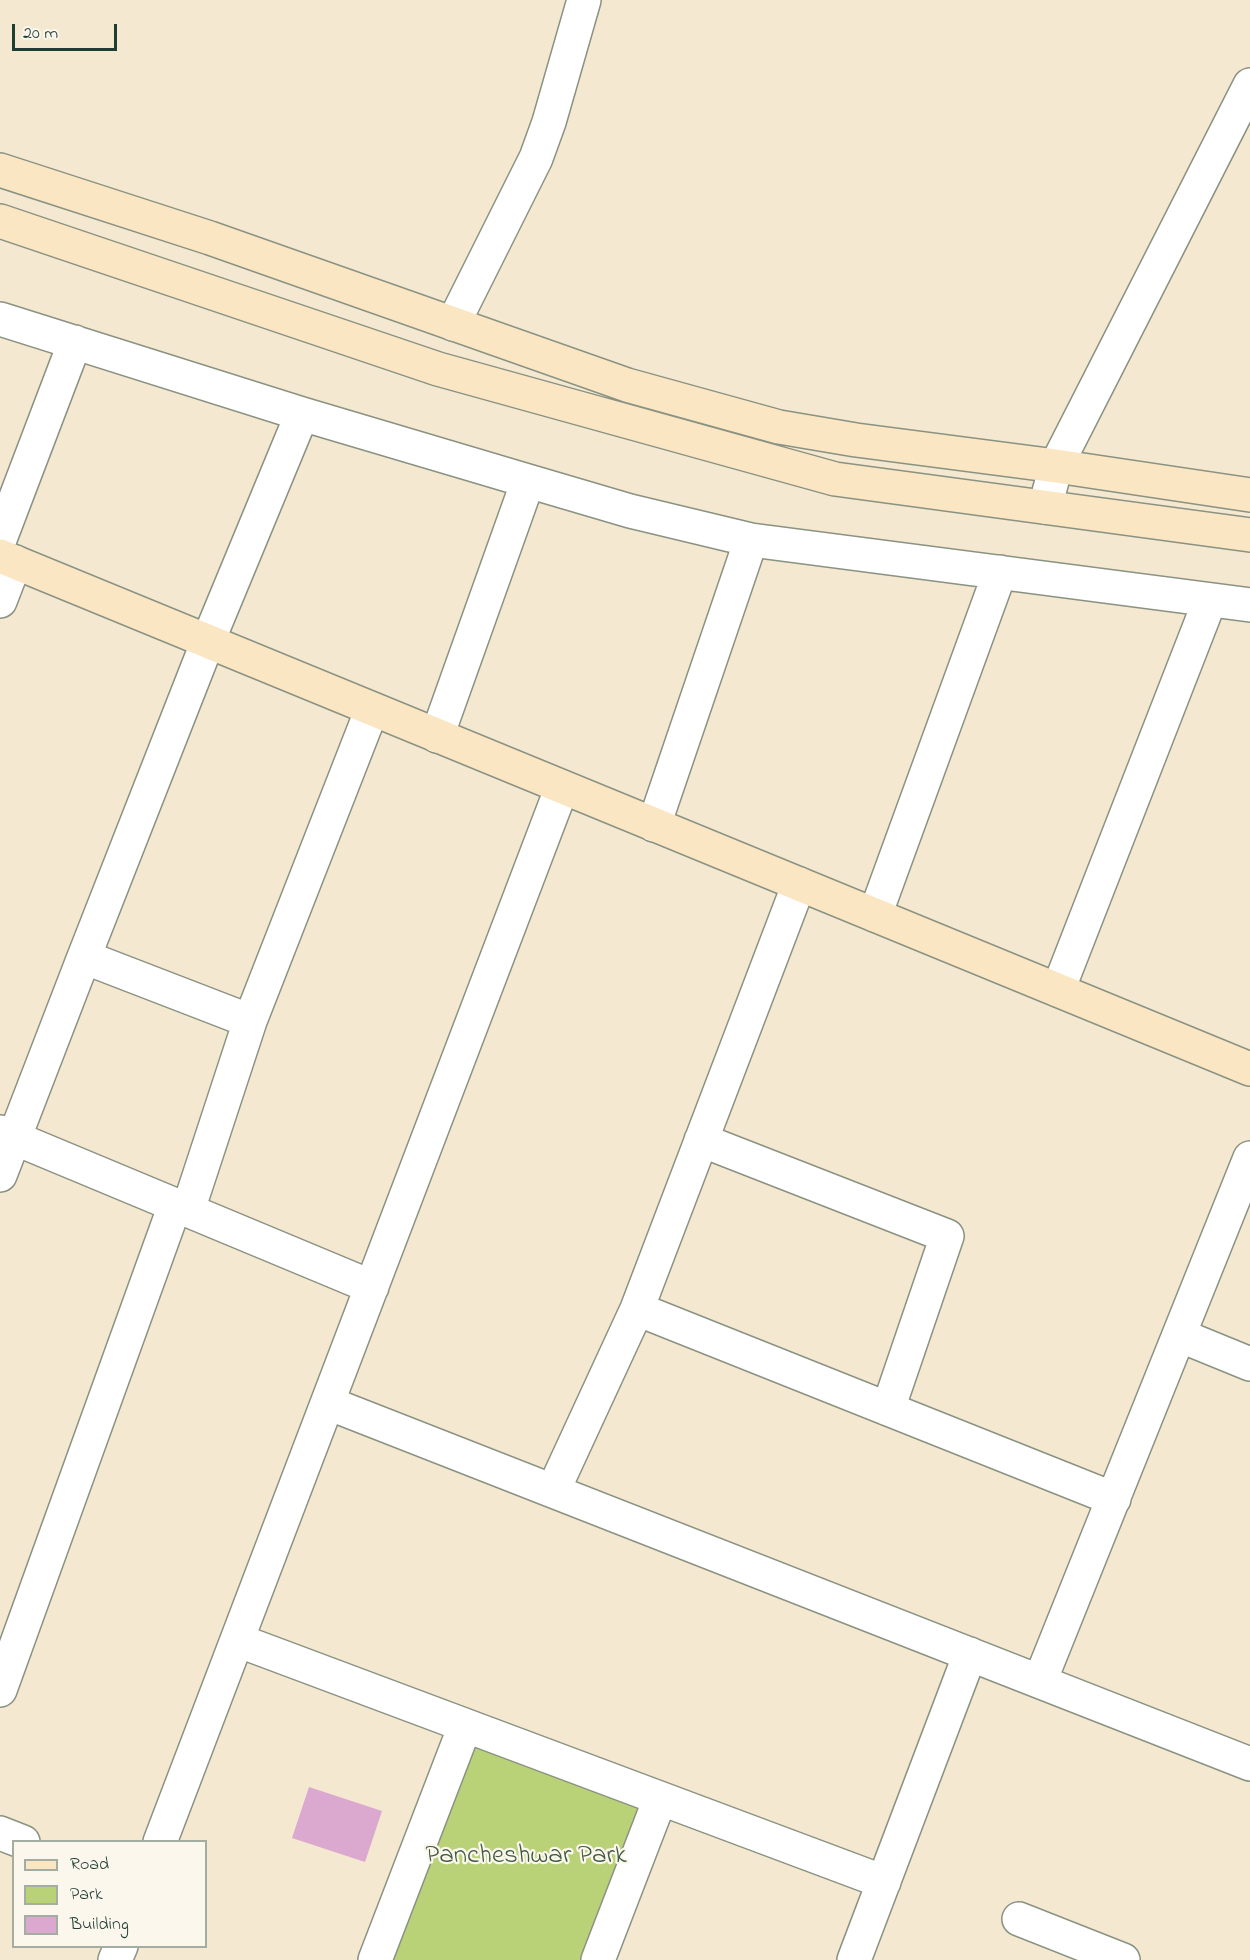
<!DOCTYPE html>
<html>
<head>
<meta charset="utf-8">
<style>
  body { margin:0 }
  #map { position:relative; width:1250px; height:1960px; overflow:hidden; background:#f4e8d0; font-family:"Indie Flower",sans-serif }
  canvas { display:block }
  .legend { position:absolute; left:12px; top:1840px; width:195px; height:108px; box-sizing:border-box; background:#fbf7ec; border:2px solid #a3ada2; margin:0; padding:8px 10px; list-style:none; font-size:18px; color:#1f3d34 }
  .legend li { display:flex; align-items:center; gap:12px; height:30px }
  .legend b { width:30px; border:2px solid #a3ada2 }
  .scale { position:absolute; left:12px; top:24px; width:105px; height:27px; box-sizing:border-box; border:3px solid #1f3d34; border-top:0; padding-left:8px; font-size:18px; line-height:21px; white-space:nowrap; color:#1f3d34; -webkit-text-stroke:4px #fbf7ec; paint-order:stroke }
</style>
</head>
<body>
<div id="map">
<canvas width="1250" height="1960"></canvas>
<ul class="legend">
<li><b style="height:8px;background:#fbe6c4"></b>Road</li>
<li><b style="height:16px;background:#b9d277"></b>Park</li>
<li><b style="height:16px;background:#dba8cf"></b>Building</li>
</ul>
<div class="scale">20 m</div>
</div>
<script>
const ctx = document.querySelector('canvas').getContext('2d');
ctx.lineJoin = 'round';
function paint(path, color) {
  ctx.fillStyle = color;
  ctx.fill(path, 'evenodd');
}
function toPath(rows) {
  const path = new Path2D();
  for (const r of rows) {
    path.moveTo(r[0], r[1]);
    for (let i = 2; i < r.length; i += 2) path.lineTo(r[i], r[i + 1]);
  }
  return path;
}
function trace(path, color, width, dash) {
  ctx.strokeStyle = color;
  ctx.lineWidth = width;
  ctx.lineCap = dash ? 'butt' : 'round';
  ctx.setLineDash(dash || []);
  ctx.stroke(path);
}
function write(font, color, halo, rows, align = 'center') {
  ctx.font = font + ' "Indie Flower",sans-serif';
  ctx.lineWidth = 4.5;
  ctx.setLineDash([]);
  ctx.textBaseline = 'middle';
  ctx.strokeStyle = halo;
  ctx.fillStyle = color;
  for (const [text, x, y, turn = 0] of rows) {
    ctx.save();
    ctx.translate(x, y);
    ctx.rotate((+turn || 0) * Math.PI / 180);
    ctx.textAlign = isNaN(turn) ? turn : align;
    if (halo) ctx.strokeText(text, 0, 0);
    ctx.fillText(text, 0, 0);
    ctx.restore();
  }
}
const green = toPath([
  [465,1726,660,1799,598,1960,375,1960]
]);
const building = toPath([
  [309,1787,382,1811,365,1862,292,1838]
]);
const street = toPath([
  [0,319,302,414,528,481,630,511,751,540,1250,605],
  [453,324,536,158,549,122,584,0],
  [302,414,208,641,84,957,250,1021,372,709],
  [1045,507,1056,466,1250,85],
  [0,539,75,342],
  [0,601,15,562],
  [437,736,528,481],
  [654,825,751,540],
  [799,884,637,1309,1114,1499],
  [875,915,1000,572],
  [1058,990,1210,600],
  [0,1132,372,1287],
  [701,1140,947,1236,888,1409],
  [0,1175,84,957],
  [188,1210,250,1021],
  [1179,1335,1250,1364],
  [328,1403,1250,1764],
  [553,1491,637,1309],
  [237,1640,884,1882],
  [1040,1681,1250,1158],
  [0,1690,175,1205],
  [0,1833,23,1842],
  [160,1842,562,787],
  [1019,1919,1123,1960],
  [115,1960,121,1946],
  [375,1960,465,1726],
  [598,1960,660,1799],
  [854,1960,970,1654]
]);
const secondary = toPath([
  [0,170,210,238,627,385,779,427,856,440,1056,466,1250,495],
  [0,221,438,369,835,479,1250,535],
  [0,556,1250,1069]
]);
const parkNames = [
  ["Pancheshwar Park",526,1858]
];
paint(green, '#b9d277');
paint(building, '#dba8cf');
trace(street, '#8a9282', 36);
trace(secondary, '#8a9282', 36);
trace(street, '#fff', 33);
trace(secondary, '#fbe6c4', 33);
write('27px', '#3e5b41', '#fbf7ec', parkNames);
</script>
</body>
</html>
